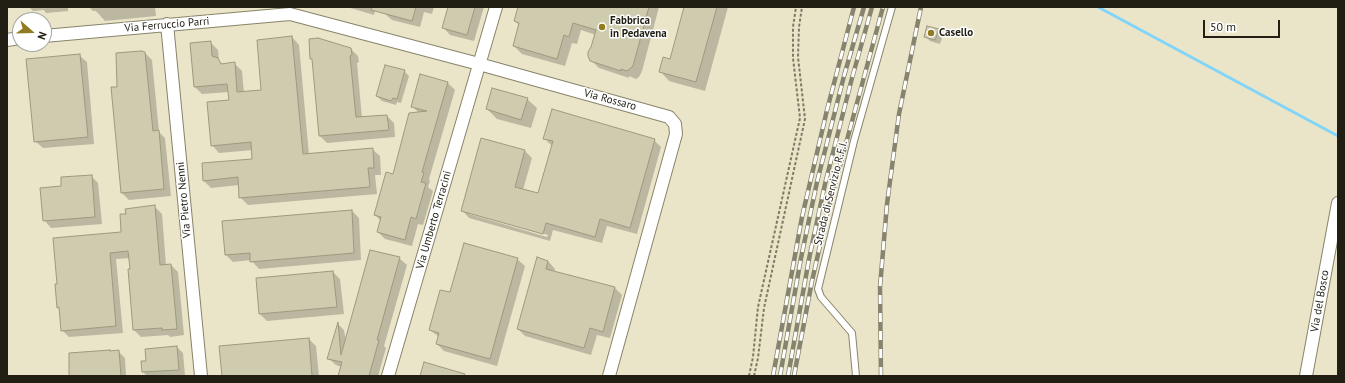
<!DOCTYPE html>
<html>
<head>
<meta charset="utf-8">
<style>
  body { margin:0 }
  #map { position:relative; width:1345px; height:383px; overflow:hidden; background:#eae5c9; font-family:"PT Sans",sans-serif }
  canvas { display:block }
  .frame { position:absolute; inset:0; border:8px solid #211f14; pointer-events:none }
  .north { position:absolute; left:12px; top:12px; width:40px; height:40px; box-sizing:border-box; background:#fff; border:1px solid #a6a5a1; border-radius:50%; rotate:110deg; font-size:11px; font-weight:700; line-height:16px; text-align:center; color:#211f14 }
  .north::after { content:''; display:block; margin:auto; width:14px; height:18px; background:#917a20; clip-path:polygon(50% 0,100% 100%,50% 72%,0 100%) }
  .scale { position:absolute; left:1203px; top:20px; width:77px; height:18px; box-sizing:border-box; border:2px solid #211f14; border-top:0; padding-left:5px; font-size:12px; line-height:14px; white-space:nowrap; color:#211f14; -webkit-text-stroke:3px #fff; paint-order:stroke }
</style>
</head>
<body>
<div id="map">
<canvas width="1345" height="383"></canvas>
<div class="frame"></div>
<div class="north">N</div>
<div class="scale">50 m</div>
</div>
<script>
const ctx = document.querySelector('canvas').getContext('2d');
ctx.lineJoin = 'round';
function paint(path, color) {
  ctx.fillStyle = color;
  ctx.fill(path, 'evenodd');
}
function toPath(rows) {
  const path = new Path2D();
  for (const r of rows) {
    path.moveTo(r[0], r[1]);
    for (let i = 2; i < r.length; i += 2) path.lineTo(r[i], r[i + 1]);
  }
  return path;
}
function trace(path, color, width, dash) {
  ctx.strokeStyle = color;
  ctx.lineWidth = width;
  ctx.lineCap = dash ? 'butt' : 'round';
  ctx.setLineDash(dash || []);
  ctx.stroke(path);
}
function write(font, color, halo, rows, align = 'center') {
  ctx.font = font + ' "PT Sans",sans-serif';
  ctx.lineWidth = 3;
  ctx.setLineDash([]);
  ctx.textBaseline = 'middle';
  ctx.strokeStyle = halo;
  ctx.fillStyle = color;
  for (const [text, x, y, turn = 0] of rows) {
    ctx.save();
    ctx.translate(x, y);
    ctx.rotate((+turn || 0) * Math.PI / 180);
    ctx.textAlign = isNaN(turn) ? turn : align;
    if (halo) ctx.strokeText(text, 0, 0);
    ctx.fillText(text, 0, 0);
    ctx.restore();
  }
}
const shadow = toPath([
  [29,7,68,7,68,11,46,13,44,10,33,11],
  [89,7,155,7,156,16,105,21,96,11,93,11],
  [347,7,376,7,374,15],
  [386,7,434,7,432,14,424,12,420,27,392,20,384,13],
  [449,7,484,7,474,41,450,35,443,27],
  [519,7,659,7,642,71,639,77,636,79,629,76,629,78,599,68,591,60,592,48,596,35,581,30,577,44,572,43,565,66,522,54,514,46,520,26,515,21],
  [685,7,728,7,705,91,669,81,660,71,670,60],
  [938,30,943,35,940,44,930,41,925,36],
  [292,37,299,45,309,155,372,149,380,156,381,175,375,175,377,194,248,205,240,197,239,185,211,188,204,181,203,164,253,160,253,150,219,153,212,145,230,101,229,92,202,94,195,87,210,42,218,50,219,61,223,65,234,63,242,71,244,93,263,91],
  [351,49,358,56,359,62,357,63,362,118,387,116,394,123,395,137,327,143,320,136,313,60,311,59],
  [145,53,152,60,159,132,165,138,171,196,129,200,122,193,112,88,118,88],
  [79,55,87,62,94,144,43,148,35,141],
  [404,71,409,76,401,103,397,102,396,105,382,101,377,96],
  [421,76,448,83,455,90,429,179,430,181,428,187,433,191,423,225,418,224,412,246,385,239,378,232,381,221,375,215,394,175,419,113,412,106],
  [527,99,537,108,531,128,497,119,487,109],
  [482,139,525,151,532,158,523,190,539,194,552,146,545,139,654,140,661,147,637,234,607,226,602,243,553,230,550,241,469,218,462,210],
  [469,212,548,235,547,237,469,214],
  [91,176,98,183,102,224,51,228,44,220,62,187],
  [155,207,162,214,166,265,171,265,178,272,184,335,170,337,168,335,141,337,134,330,129,270,131,270,130,258,116,259,123,333,69,337,62,330,60,310,58,307,58,284,122,233,127,215],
  [352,211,359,218,361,260,259,269,251,260,233,262,226,255],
  [399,258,407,265,384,346,386,348,378,376,339,376,341,367,336,365,328,358,338,324,344,330,346,342],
  [538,258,548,261,555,269,554,272,615,288,622,295,610,338,597,335,591,355,525,336,518,329],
  [517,259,525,266,497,366,444,351,437,344,439,337,430,330,451,293],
  [333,272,340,279,344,314,267,321,260,314],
  [309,339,316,346,319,376,223,376],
  [177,347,183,353,185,376,147,376,143,372,147,361],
  [118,351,125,358,126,376,70,376,111,352]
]);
const stream = toPath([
  [1098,7,1338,136]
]);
const building = toPath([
  [372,7,416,7,412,21,371,10,372,7],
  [448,7,475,7,467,35,442,28,448,7],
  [518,7,649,7,633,66,627,71,621,69,621,71,590,61,588,56,588,52,591,47,596,30,573,23,569,37,564,35,557,59,513,46,519,23,514,21,518,7],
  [684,7,717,7,696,82,659,72,663,57,670,59,684,7],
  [927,26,939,29,935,40,924,37,927,26],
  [292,36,303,154,373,148,374,168,368,168,370,187,239,198,238,177,203,181,202,163,252,159,251,142,211,146,207,102,229,100,227,84,194,87,190,43,211,41,212,56,218,58,221,64,235,62,237,92,261,90,257,40,292,36],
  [318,38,351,48,352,55,350,56,356,117,387,115,389,130,319,136,312,59,310,59,309,39,318,38],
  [141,51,145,52,153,131,159,130,164,189,121,193,111,87,117,87,116,53,141,51],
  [80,54,88,137,34,142,26,59,80,54],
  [385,65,405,70,397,99,393,98,391,101,376,96,385,65],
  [420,74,448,82,422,172,424,173,421,182,426,183,416,219,411,217,405,240,377,232,381,217,374,215,386,172,393,174,409,113,427,111,411,107,420,74],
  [492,88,528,98,521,120,486,109,492,88],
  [552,109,655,139,630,228,600,219,595,237,546,223,543,234,461,211,481,138,525,150,515,187,538,193,553,141,543,139,552,109],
  [92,175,95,217,43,221,40,188,61,186,61,177,92,175],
  [155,205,160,265,171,264,177,329,162,330,162,328,133,330,128,269,130,269,128,251,110,253,116,326,61,331,59,307,57,308,55,284,57,284,53,238,121,232,120,214,126,214,125,209,155,205],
  [352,210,354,253,250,262,250,253,225,255,222,221,352,210],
  [464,243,518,258,490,359,436,344,439,333,429,330,440,290,450,292,464,243],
  [370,250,400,257,377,340,379,340,369,376,338,376,342,362,327,359,338,322,341,355,370,250],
  [537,257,548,261,546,269,615,287,603,332,590,328,584,348,517,329,537,257],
  [333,271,337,307,259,314,256,278,333,271],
  [309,338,312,376,222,376,219,346,309,338],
  [177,346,179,370,142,372,141,361,146,361,145,349,177,346],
  [110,350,110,351,119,350,121,376,69,376,69,353,110,350],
  [424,362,465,374,464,376,420,376,424,362]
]);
const path = toPath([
  [749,376,753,357,758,307,800,118,793,58,793,27,796,7],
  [754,376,758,358,764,308,805,119,798,57,799,27,802,7]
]);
const service = toPath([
  [856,376,852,333,821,297,818,289,854,141,892,7]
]);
const minor = toPath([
  [167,24,201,376],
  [44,36,290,14,479,64,669,117,675,124,676,134,609,376],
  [7,40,20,38],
  [388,376,496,7],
  [1306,376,1338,203]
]);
const rail = toPath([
  [773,376,802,217,827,110,854,7],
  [780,376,801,258,817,182,844,76,864,7],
  [788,376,809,259,825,184,852,78,872,7],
  [794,376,812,281,828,210,883,7],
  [881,376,880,287,887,204,899,114,921,7]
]);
const markers = [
  [602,27,4,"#917a20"],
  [931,33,4,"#917a20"]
];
const poiNames = [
  ["Fabbrica",610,21],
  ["in Pedavena",610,34],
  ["Casello",939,33]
];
const streetNames = [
  ["Via Ferruccio Parri",167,25,-5],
  ["Via Rossaro",610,100,15],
  ["Strada di Servizio R.F.I.",831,193,-76],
  ["Via Pietro Nenni",184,200,-95],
  ["Via Umberto Terracini",434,220,-74],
  ["Via del Bosco",1320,301,-80]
];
paint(shadow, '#0003');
trace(stream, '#82d5f8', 3);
paint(building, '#cfcbaf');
trace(building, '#9d997e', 1);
trace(service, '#88846a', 8);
trace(minor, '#88846a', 14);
trace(path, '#7d7a67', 2, [3, 2]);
trace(service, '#fff', 6);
trace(minor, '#fff', 12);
trace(rail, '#86836f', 4.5);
trace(rail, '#fff', 3, [9]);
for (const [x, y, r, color] of markers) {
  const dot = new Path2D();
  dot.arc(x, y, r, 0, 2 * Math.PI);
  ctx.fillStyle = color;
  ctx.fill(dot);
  trace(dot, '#fff', 1.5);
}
write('bold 11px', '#211f14', '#fff', poiNames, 'left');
write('11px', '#211f14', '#fff', streetNames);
</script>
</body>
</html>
